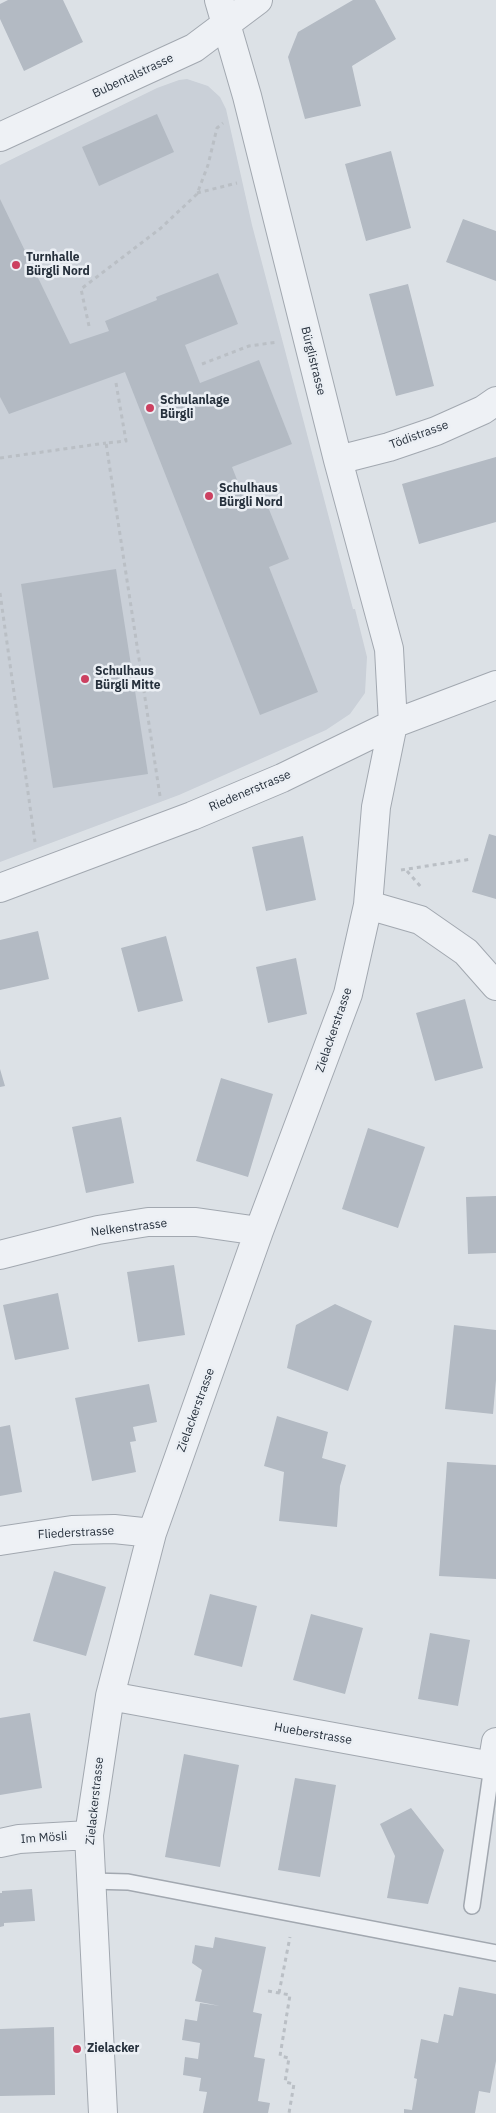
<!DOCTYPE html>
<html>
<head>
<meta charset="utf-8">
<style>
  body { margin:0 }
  canvas { display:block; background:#dce1e6 }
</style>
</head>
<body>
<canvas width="496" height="2113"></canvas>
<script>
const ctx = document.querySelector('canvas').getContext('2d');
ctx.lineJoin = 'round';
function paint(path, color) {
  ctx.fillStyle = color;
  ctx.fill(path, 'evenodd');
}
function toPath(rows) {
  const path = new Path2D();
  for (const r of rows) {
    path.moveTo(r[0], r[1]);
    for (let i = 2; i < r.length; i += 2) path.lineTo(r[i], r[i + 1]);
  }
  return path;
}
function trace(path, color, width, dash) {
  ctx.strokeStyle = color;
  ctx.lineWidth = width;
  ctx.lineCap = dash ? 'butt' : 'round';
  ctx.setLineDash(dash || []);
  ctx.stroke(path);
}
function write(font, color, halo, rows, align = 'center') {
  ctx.font = font + ' "IBM Plex Sans",sans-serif';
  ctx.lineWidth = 5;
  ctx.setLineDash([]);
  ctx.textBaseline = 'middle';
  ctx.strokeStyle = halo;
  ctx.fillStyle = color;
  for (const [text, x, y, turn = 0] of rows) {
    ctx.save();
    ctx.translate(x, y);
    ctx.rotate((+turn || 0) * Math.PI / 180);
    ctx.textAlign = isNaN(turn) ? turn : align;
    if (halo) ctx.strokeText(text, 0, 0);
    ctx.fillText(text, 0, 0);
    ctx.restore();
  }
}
const built = toPath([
  [187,79,208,86,220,97,226,109,252,225,353,609,355,609,367,657,365,693,350,714,326,730,179,795,0,862,0,165,157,88,179,80]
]);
const building = toPath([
  [8,0,63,0,83,42,24,71,0,19,0,4],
  [353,0,375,0,396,39,352,66,361,106,305,119,288,57,298,32],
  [157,114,174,152,99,186,82,147],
  [391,151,411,228,366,241,345,164],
  [0,199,70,344,109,331,105,321,157,300,156,297,218,273,238,324,185,345,200,383,259,360,292,444,232,467,245,500,262,492,289,559,269,567,318,692,260,715,125,372,9,414,0,397],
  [463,219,496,231,496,281,446,262],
  [408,284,434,386,396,396,369,294],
  [496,457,496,522,419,544,402,484],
  [116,569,148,774,53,788,21,584],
  [489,834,496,836,496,899,472,892],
  [303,836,316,900,266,911,252,847],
  [38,931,49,979,0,990,0,940],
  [166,936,183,1001,138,1012,121,948],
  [296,958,307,1014,268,1023,256,967],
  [465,999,483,1068,435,1081,416,1013],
  [0,1069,5,1086,0,1087],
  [221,1078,273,1094,248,1177,196,1161],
  [121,1117,134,1183,86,1193,72,1127],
  [368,1128,425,1147,398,1228,342,1209],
  [496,1196,496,1253,468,1254,466,1197],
  [174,1265,185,1335,138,1342,127,1272],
  [58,1293,69,1349,15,1360,3,1305],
  [335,1304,372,1321,348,1391,287,1368,296,1325],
  [454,1325,496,1330,496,1380,493,1414,445,1409],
  [149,1384,157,1422,133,1427,136,1441,130,1442,136,1472,92,1481,75,1398],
  [277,1416,328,1432,322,1458,346,1465,340,1486,337,1527,279,1521,284,1472,264,1466],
  [10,1425,22,1492,0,1496,0,1427],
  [447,1462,496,1465,496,1579,439,1576],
  [54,1571,106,1587,86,1656,33,1641],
  [210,1594,257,1606,242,1667,194,1655],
  [311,1614,363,1628,345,1694,293,1680],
  [430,1633,470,1640,458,1706,418,1699],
  [30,1713,42,1788,0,1795,0,1718],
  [184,1754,239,1765,220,1867,165,1857],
  [295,1778,336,1785,320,1877,278,1870],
  [411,1808,444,1850,428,1904,387,1898,395,1856,380,1824],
  [32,1889,35,1921,4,1923,4,1926,0,1927,0,1893,2,1893,2,1891],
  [215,1937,266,1947,253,2012,262,2014,254,2057,265,2059,258,2101,270,2103,268,2113,203,2113,207,2092,199,2091,201,2078,183,2075,185,2057,198,2059,200,2043,182,2040,185,2019,197,2021,200,2003,220,2006,195,2001,202,1970,192,1963,195,1945,213,1948],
  [459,1987,496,1994,496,2061,490,2093,479,2091,475,2113,404,2113,404,2109,412,2110,417,2079,414,2078,421,2039,438,2043,444,2014,453,2016],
  [54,2027,55,2095,0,2096,0,2029]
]);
const path = toPath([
  [197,193,237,183],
  [89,326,81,289,161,228,197,194,208,165,217,128,223,123],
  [202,364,249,346,278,342],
  [116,383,126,441,106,443,160,796],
  [0,458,106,443],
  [0,593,35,842],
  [401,870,472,859],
  [407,871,421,887],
  [268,1991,290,1995,280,2056,289,2058,285,2082,294,2084,289,2113],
  [279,1993,290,1937]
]);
const service = toPath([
  [91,1881,128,1882,496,1953],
  [472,1906,492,1766]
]);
const minor = toPath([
  [0,137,194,48,258,0],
  [338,460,389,447,436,431,483,410,496,401],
  [0,888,192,816,282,778,393,724,496,685],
  [368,905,420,920,466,952,496,986],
  [0,1255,98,1230,148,1222,196,1222,259,1231],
  [0,1541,72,1530,114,1529,152,1533],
  [110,1696,492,1766,496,1742],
  [0,1843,19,1839,89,1835],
  [103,2113,89,1835,110,1696,152,1533,259,1231,348,994,368,905,376,807,393,724,389,649,338,460,247,96,219,0]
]);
const markers = [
  [16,265,5,"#cc4060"],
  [150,408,5,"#cc4060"],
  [209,496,5,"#cc4060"],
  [85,679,5,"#cc4060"],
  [77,2049,5,"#cc4060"]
];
const streetNames = [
  ["Bubentalstrasse",133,76,-25],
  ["Bürglistrasse",313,361,76],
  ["Tödistrasse",419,435,-20],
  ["Riedenerstrasse",250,791,-23],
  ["Zielackerstrasse",334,1030,-71],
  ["Nelkenstrasse",129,1228,-7],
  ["Zielackerstrasse",196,1410,-70],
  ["Fliederstrasse",76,1533,-3],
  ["Hueberstrasse",313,1734,10],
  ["Zielackerstrasse",95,1801,-84],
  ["Im Mösli",44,1838,-4]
];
const poiNames = [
  ["Turnhalle",26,258],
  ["Bürgli Nord",26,272],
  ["Schulanlage",160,401],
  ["Bürgli",160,415],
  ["Schulhaus",219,489],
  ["Bürgli Nord",219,503],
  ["Schulhaus",95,672],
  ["Bürgli Mitte",95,686],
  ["Zielacker",87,2049]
];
paint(built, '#cad0d8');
paint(building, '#b3bac3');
trace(service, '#a2a8b0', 18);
trace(minor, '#a2a8b0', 30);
trace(path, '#babfc5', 3, [4, 4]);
trace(service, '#eef1f5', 15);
trace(minor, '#eef1f5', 28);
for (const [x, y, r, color] of markers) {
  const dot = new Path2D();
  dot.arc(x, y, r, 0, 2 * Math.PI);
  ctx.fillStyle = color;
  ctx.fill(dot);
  trace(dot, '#ebeff4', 2);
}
write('12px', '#26303c', '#ebeff4', streetNames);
write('bold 12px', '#26303c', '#ebeff4', poiNames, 'left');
</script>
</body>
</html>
